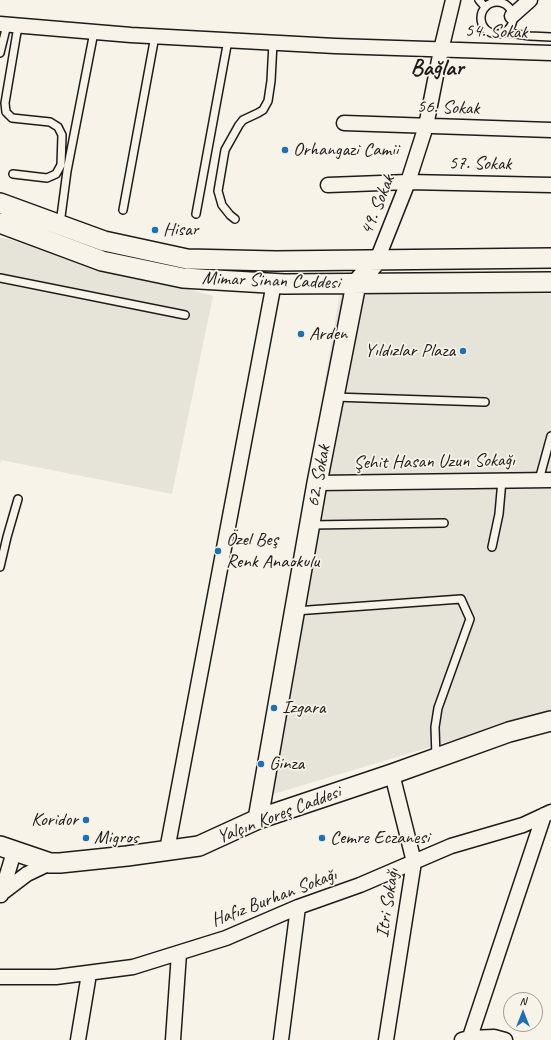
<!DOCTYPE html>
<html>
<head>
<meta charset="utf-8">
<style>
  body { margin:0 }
  #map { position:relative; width:551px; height:1040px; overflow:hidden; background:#f7f3e8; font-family:Caveat,sans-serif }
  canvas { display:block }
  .north { position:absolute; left:503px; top:992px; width:40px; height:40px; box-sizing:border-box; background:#f7f3e8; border:1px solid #9f9d96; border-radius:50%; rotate:0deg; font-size:11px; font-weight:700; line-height:16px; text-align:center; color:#1c1c1c }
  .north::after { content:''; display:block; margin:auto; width:14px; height:18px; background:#1f6fb2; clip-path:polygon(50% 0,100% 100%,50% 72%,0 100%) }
</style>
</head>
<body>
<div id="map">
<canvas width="551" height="1040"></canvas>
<div class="north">N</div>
</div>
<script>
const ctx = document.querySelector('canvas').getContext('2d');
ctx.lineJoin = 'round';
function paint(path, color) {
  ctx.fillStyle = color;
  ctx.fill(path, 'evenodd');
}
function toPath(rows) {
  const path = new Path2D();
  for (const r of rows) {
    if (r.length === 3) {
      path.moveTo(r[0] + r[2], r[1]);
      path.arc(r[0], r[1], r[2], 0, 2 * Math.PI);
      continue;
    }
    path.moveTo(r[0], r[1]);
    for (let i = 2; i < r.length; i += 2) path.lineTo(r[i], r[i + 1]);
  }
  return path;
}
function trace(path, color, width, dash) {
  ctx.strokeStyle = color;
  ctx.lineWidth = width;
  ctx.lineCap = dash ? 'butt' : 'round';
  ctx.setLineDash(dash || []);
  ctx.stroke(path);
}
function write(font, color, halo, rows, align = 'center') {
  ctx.font = font + ' Caveat,sans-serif';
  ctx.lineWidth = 3.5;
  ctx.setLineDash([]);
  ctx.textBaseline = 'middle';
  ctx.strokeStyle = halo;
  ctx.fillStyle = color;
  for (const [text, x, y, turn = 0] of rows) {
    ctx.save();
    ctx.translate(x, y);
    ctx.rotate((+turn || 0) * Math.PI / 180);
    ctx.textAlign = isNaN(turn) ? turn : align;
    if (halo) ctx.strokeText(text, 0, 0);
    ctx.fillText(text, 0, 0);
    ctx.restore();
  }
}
const built = toPath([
  [0,237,213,296,172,494,1,460,0,464],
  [340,293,551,294,551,711,253,800]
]);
const lane = toPath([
  [479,0,485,7],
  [497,18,16],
  [502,32,530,36,551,37],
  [0,53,7,25],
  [13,174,47,178,56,174,61,165,62,135,58,127,50,122,12,118,6,112,5,103,18,26],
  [123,210,155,36],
  [196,214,228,40],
  [235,219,230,215,222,205,218,191,225,150,239,125,243,120,258,113,263,110,268,101,271,81,273,43],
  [60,224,67,171,94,32],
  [0,278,185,315],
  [334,397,485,402],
  [539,480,551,436],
  [310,525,444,523],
  [492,547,499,514,502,480],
  [0,567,7,537,18,499],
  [295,611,461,599,470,619,438,708,435,727,436,757]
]);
const street = toPath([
  [512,16,530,0],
  [0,24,131,35,335,46,551,53],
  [344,123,551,130],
  [328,185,408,182,551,185],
  [377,260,408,182,426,126,441,50,453,0],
  [317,483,551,480],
  [167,850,274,283],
  [2,893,27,874,50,863],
  [1,895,14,852],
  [0,977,56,977,133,967,226,938,298,907,360,885,451,846,523,825,551,812],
  [78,1040,89,974],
  [173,1040,179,953],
  [281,1040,298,907],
  [386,1040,414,862,392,774],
  [462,1040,469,1038,494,1037,505,1040],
  [469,1040,544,815]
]);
const secondary = toPath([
  [0,203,104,241,187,259,276,261,551,258],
  [0,223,102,261,183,278,284,284,551,282],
  [258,819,317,483,356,284,377,260],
  [0,846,50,863,60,863,127,856,199,846,258,819,392,774,509,732,551,721]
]);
const markers = [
  [285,150,4,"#1f6fb2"],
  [155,230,4,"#1f6fb2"],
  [301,334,4,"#1f6fb2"],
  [463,351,4,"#1f6fb2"],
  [218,551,4,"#1f6fb2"],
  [274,708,4,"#1f6fb2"],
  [261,764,4,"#1f6fb2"],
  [86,820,4,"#1f6fb2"],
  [86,838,4,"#1f6fb2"],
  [322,838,4,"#1f6fb2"]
];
const streetNames = [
  ["54. Sokak",496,32,2],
  ["56. Sokak",448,108,2],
  ["57. Sokak",480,164,1],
  ["49. Sokak",378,205,-68],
  ["Mimar Sinan Caddesi",271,281,2],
  ["Şehit Hasan Uzun Sokağı",434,462,-1],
  ["62. Sokak",319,476,-79],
  ["Yalçın Koreş Caddesi",279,815,-21],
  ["Hafız Burhan Sokağı",274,898,-21],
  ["Itri Sokağı",388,903,-81]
];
const poiNames = [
  ["Orhangazi Camii",293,150],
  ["Hisar",163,230],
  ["Arden",309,334],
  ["Yıldızlar Plaza",455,351,"right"],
  ["Özel Beş",226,540],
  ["Renk Anaokulu",226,562],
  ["Izgara",282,708],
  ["Ginza",269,764],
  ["Koridor",78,820,"right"],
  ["Migros",94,838],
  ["Cemre Eczanesi",330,838]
];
const districtNames = [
  ["Bağlar",437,69]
];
paint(built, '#e6e3d9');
trace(lane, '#1c1c1c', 10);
trace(street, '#1c1c1c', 17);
trace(secondary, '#1c1c1c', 22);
trace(lane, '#f7f3e8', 7);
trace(street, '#f7f3e8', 14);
trace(secondary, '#f7f3e8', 19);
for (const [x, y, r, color] of markers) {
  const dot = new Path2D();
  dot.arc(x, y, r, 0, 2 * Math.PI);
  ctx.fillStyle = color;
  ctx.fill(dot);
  trace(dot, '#f7f3e8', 1.5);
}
write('19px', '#1c1c1c', '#f7f3e8', streetNames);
write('19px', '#1c1c1c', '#f7f3e8', poiNames, 'left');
write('bold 23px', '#1c1c1c', '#f7f3e8', districtNames);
</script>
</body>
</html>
